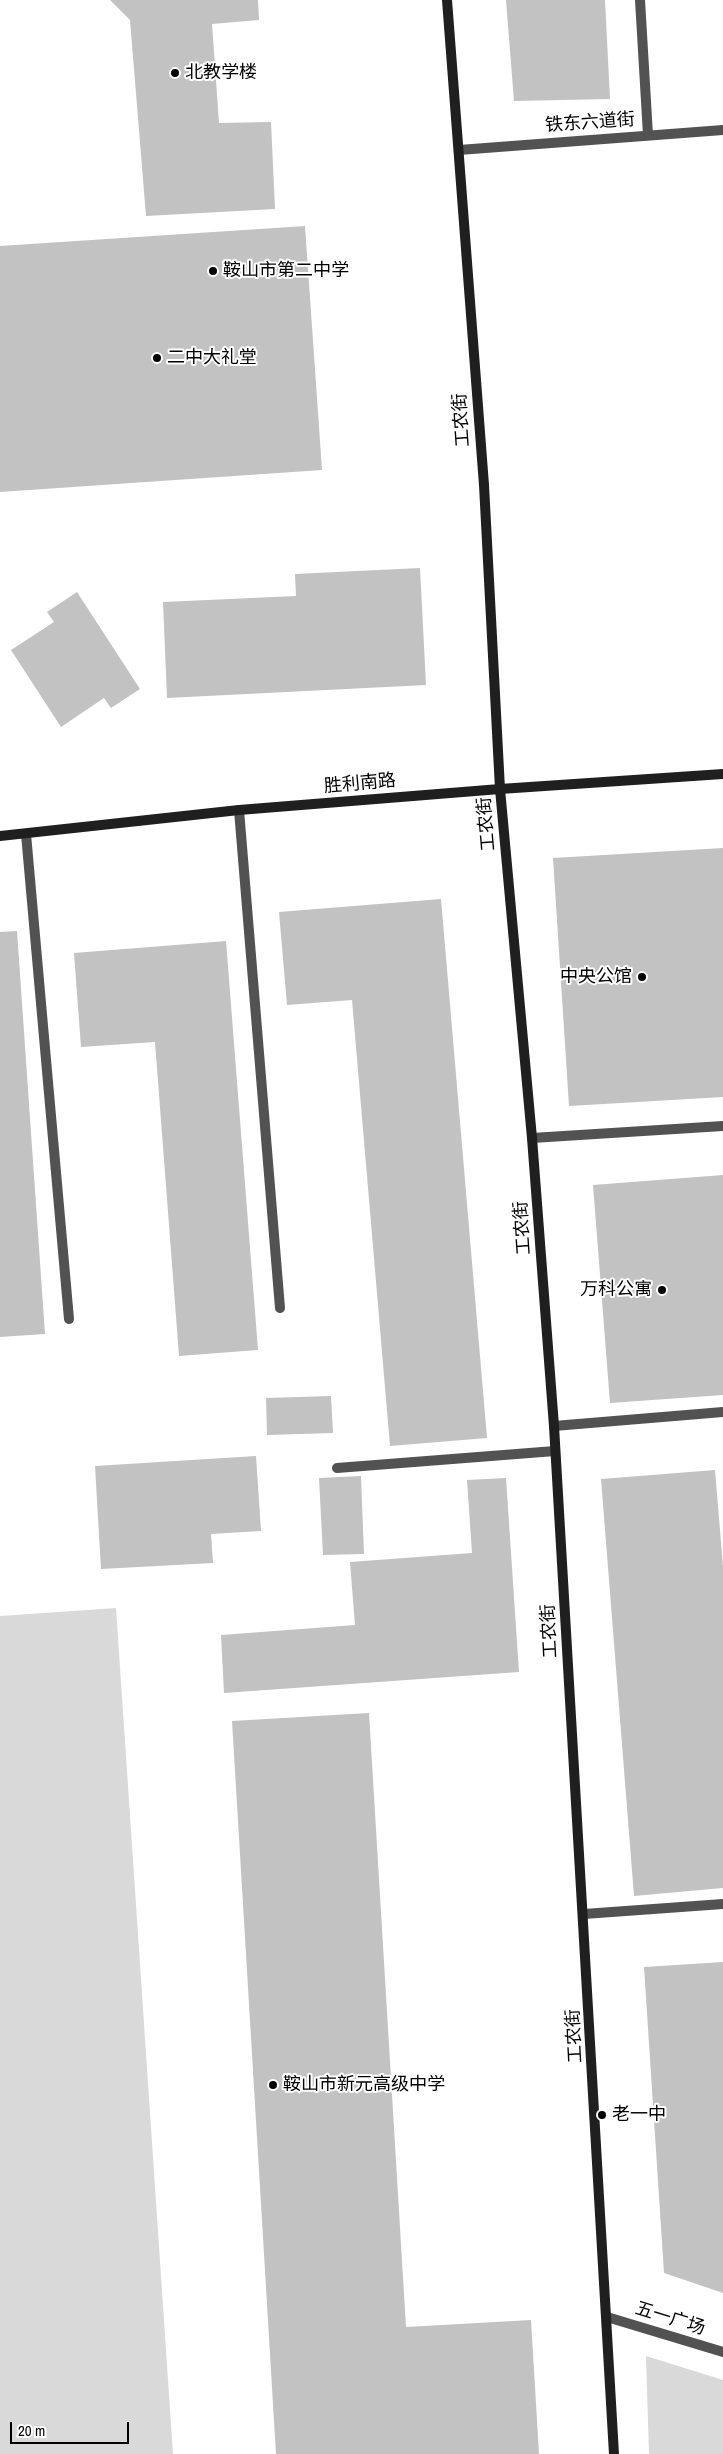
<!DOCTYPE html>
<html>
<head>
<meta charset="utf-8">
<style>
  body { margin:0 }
  #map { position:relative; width:723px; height:2454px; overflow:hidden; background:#fff; font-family:"Archivo Narrow",sans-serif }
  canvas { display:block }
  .scale { position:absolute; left:10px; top:2422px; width:119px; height:22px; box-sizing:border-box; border:2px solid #000; border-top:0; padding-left:6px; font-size:15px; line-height:18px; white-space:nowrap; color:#000; -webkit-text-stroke:4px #fff; paint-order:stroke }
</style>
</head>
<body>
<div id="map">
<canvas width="723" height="2454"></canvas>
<div class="scale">20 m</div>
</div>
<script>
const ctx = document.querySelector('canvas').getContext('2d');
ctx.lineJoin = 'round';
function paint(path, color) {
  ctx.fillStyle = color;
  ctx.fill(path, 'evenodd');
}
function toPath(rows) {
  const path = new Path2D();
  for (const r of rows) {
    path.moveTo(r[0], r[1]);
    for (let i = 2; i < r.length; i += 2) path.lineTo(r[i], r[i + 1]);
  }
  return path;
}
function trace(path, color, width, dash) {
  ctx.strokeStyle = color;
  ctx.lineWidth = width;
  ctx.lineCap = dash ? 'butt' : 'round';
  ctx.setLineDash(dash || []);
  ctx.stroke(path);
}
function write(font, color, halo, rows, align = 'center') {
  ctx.font = font + ' "Archivo Narrow","Noto Sans SC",sans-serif';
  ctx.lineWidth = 4;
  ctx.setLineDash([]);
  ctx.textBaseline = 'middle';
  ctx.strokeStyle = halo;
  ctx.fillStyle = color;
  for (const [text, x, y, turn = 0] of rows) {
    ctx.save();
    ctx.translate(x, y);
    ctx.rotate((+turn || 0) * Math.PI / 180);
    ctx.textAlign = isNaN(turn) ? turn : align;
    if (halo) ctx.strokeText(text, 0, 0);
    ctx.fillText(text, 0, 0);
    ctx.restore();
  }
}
const green = toPath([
  [116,1608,173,2454,0,2454,0,1616],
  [646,2356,723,2380,723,2454,649,2454]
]);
const building = toPath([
  [110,0,258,0,259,20,212,24,219,123,271,122,275,209,146,216,130,20],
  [506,0,605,0,610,99,514,101],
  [305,226,322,470,0,492,0,246],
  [420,568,426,685,167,698,163,602,296,596,295,574],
  [77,592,140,689,111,708,104,698,61,727,11,650,54,622,47,612],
  [723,848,723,1097,569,1106,553,858],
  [441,899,487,1438,390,1446,352,1000,287,1005,279,912],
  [17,931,45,1334,0,1337,0,932],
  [226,941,258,1350,179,1356,155,1042,81,1047,74,953],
  [723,1175,723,1395,610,1403,593,1185],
  [331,1396,333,1433,267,1435,266,1398],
  [256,1456,261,1531,211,1534,213,1563,101,1569,95,1466],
  [715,1470,723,1566,723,1888,634,1896,601,1479],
  [361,1476,364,1554,323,1555,319,1478],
  [506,1478,519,1672,224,1693,221,1635,355,1625,350,1562,472,1553,467,1480],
  [369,1713,406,2327,531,2320,539,2454,276,2454,232,1721],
  [723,1962,723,2293,664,2273,644,1967]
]);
const lane = toPath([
  [640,0,648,135],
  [239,810,280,1308],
  [26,834,69,1319],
  [532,1138,723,1126],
  [554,1426,723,1412],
  [337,1468,555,1451],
  [584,1914,723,1904],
  [607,2317,723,2352]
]);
const street = toPath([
  [459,150,723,130]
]);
const secondary = toPath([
  [447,0,484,485,500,789,532,1138,554,1426,614,2454],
  [0,836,239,810,500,789,723,774]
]);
const markers = [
  [175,73,5,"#000"],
  [213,271,5,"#000"],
  [157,358,5,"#000"],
  [642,977,5,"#000"],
  [662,1290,5,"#000"],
  [273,2085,5,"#000"],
  [602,2115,5,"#000"]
];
const poiNames = [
  ["北教学楼",185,73],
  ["鞍山市第二中学",223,271],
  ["二中大礼堂",167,358],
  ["中央公馆",632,977,"right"],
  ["万科公寓",652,1290,"right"],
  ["鞍山市新元高级中学",283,2085],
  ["老一中",612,2115]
];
const streetNames = [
  ["铁东六道街",590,123,-4],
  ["工农街",462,420,-94],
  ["胜利南路",360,784,-5],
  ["工农街",487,824,-95],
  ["工农街",523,1228,-94],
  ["工农街",550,1631,-93],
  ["工农街",575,2036,-93],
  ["五一广场",670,2319,17]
];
paint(green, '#d9d9d9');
paint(building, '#c2c2c2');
trace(lane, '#525252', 10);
trace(street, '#525252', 10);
trace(secondary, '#1f1f1f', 10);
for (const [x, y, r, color] of markers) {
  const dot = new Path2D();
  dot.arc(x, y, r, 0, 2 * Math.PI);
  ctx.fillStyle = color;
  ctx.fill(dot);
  trace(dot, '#fff', 2);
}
write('18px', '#000', '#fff', poiNames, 'left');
write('18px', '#000', '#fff', streetNames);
</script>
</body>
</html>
